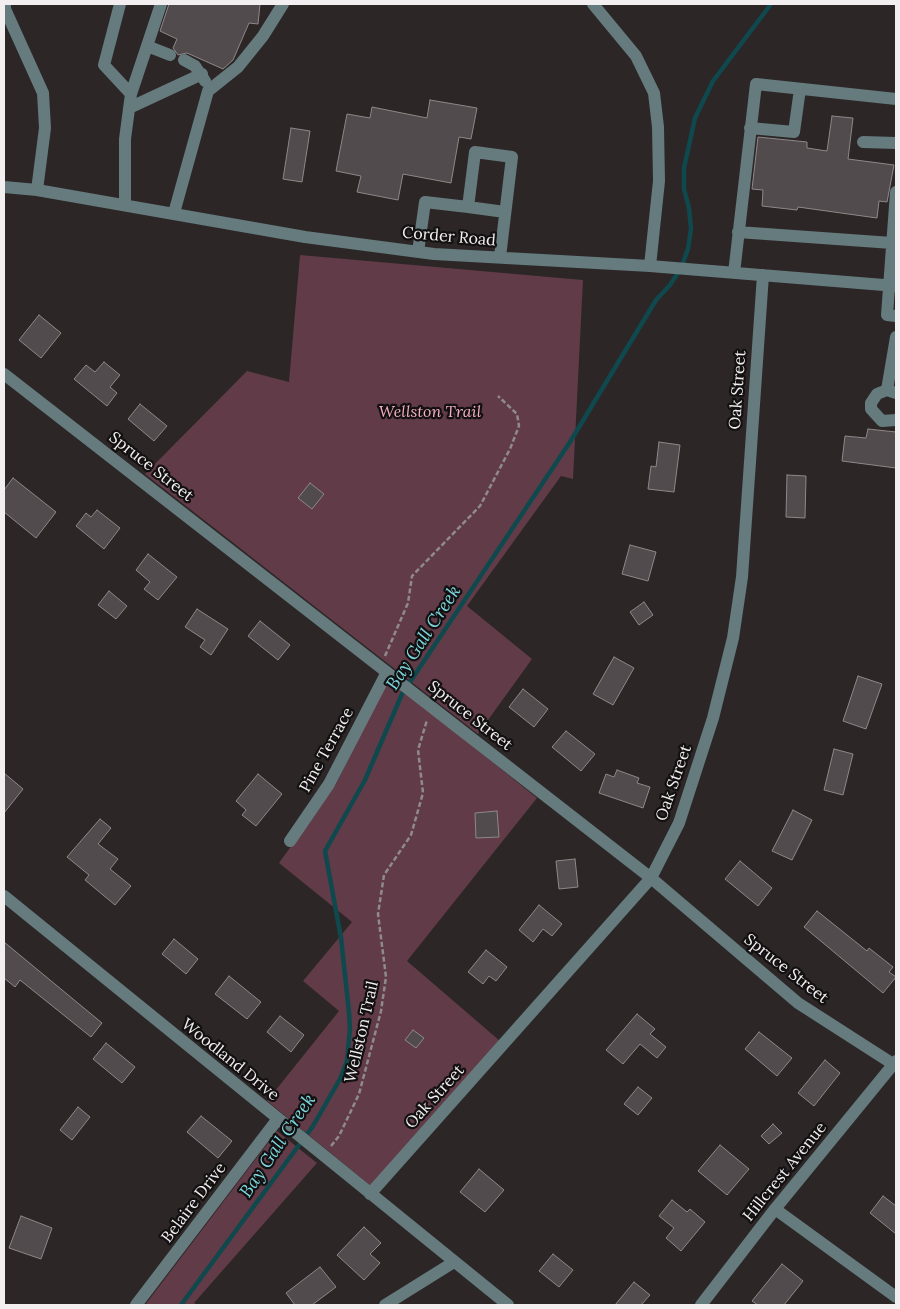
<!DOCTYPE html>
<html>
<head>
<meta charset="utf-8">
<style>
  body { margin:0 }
  #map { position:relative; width:900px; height:1309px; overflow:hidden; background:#2c2627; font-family:Lora,serif }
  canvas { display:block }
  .frame { position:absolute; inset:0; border:5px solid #f3eff0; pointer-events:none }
</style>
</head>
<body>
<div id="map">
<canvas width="900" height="1309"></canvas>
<div class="frame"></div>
</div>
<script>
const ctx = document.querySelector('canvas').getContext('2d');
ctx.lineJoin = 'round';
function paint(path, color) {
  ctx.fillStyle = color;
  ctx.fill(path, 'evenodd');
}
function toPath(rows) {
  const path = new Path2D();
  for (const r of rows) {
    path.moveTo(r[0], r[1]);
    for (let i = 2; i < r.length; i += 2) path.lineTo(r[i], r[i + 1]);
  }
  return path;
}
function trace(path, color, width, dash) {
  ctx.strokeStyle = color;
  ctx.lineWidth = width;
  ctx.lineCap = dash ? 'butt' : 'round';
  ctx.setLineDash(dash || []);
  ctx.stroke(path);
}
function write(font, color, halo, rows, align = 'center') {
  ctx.font = font + ' Lora,serif';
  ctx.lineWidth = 4.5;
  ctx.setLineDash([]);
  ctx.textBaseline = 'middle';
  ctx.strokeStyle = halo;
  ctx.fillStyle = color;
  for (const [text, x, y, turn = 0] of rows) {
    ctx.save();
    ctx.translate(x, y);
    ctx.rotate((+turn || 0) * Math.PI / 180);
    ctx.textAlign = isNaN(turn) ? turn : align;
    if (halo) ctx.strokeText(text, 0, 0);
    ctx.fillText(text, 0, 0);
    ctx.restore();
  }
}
const green = toPath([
  [300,255,583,280,573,479,561,476,467,606,532,659,478,734,145,474,247,371,289,382],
  [388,678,537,798,407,961,500,1041,371,1186,267,1101,339,1011,303,981,352,922,279,863,336,784],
  [277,1131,317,1163,194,1303,197,1305,145,1305]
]);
const stream = toPath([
  [181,1305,313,1126,340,1079,347,1061,350,1029,349,1012,341,938,325,851,365,780,402,694,570,442,656,300,670,285,681,268,688,249,691,229,689,208,684,189,684,168,695,118,713,81,771,4]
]);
const building = toPath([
  [169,4,260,4,258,24,249,23,233,60,223,69,187,53,178,55,173,48,177,39,160,31,169,4],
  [430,100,477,108,471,139,459,137,451,183,403,174,398,200,357,192,361,176,336,171,347,114,370,118,372,107,427,118,430,100],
  [832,116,853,118,848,159,894,165,887,202,879,201,877,218,798,207,797,210,762,206,763,190,752,189,758,137,807,142,807,148,827,151,832,116],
  [291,128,310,131,302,182,283,179,291,128],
  [39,315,61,333,41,358,19,340,39,315],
  [104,362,120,375,110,387,117,393,107,406,74,379,86,365,95,372,104,362],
  [140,404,167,426,154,441,128,419,140,404],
  [868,429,896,432,896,468,842,461,845,436,866,438,868,429],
  [659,442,680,445,674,492,648,489,651,466,656,467,659,442],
  [787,475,806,476,805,518,786,517,787,475],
  [13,478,56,512,36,538,4,512,4,490,13,478],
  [310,483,324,494,312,509,298,498,310,483],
  [97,510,120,528,104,549,76,526,86,513,91,517,97,510],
  [630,545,656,552,648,581,622,574,630,545],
  [148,554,177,577,158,600,144,589,150,582,136,570,148,554],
  [109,591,127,606,116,619,98,605,109,591],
  [644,602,653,615,639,625,630,612,644,602],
  [197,609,228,629,211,655,200,647,205,640,185,627,197,609],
  [260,621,290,645,278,660,248,636,260,621],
  [614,657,634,668,613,705,593,694,614,657],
  [858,676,882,684,866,729,843,721,858,676],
  [523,689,548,709,534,727,509,707,523,689],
  [566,731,595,754,581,771,552,747,566,731],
  [834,749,853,754,843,795,824,790,834,749],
  [617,770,639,778,637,783,650,787,643,808,599,793,606,774,614,777,617,770],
  [4,773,23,789,4,813,4,773],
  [258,774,282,794,256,826,242,815,246,810,236,801,258,774],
  [793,810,812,820,792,860,772,851,793,810],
  [497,811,499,837,476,838,475,813,497,811],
  [100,819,111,828,98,844,118,859,110,869,131,886,115,905,85,880,89,875,67,857,100,819],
  [575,859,578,887,559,889,556,861,575,859],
  [740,861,772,888,758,906,725,879,740,861],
  [539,905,562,924,552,936,543,929,533,942,519,930,539,905],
  [817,911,867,951,869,948,893,967,889,972,896,977,883,993,804,927,817,911],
  [174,939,198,959,186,974,162,954,174,939],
  [4,942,102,1023,91,1037,20,980,15,987,4,978,4,942],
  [486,950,507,967,496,981,489,976,483,984,468,972,486,950],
  [229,976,261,1002,247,1019,215,994,229,976],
  [637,1014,655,1029,650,1034,666,1047,657,1058,640,1044,623,1064,606,1050,637,1014],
  [280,1016,304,1035,291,1052,267,1032,280,1016],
  [413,1030,424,1038,416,1048,405,1040,413,1030],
  [759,1032,792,1058,777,1076,745,1049,759,1032],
  [106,1043,135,1067,122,1083,93,1059,106,1043],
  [825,1060,840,1073,814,1106,798,1093,825,1060],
  [638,1087,652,1098,638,1115,624,1104,638,1087],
  [78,1107,90,1117,72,1140,60,1130,78,1107],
  [201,1116,232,1141,218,1158,187,1132,201,1116],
  [773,1124,782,1133,769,1144,761,1136,773,1124],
  [720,1145,749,1169,727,1195,698,1171,720,1145],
  [479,1169,504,1190,485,1212,460,1192,479,1169],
  [883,1196,896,1206,896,1234,870,1213,883,1196],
  [672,1200,687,1212,690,1209,705,1222,681,1251,666,1238,674,1228,659,1216,672,1200],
  [21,1216,52,1228,41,1259,9,1248,21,1216],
  [364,1227,381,1243,370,1254,380,1263,364,1280,337,1255,364,1227],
  [553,1254,573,1270,559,1287,539,1271,553,1254],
  [782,1264,803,1281,784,1305,758,1305,752,1301,782,1264],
  [320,1267,336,1287,312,1305,295,1305,286,1293,320,1267],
  [634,1282,650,1295,641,1305,615,1305,634,1282]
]);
const path = toPath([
  [385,656,408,603,412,576,480,506,510,449,519,426,517,414,498,396],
  [331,1146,339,1136,359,1094,381,1011,386,977,378,914,384,875,411,835,423,793,418,750,427,720]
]);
const minor = toPath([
  [5,4,5,9,43,93,45,128,37,190],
  [120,4,104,65,131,94,161,4],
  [593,4,636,56,654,93,658,127,659,181,650,266],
  [147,46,170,55],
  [184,60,195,66,205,81],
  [129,108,202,74],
  [750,128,794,132,800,89],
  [863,142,896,143],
  [4,187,37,190,305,237,434,254,650,266,896,286],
  [896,192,887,315,896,316],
  [125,205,125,139,131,94],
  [468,207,505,212],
  [174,213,208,91,238,67,263,36,283,4],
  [738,232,892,243],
  [418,252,425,202,468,207,475,152,512,157,500,257],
  [734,273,756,84,896,99],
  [4,374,651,878,798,1003,893,1064],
  [887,390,896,337],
  [896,393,887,390,877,394,871,403,871,409,882,421,896,420],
  [290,841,329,784,387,672],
  [4,896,508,1305],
  [370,1194,651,878,679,823,713,718,733,638,742,577,763,275],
  [775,1209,896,1297],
  [136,1305,277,1120],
  [385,1305,454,1262],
  [701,1305,775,1209,896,1061]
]);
const streetNames = [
  ["Corder Road",449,237,5],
  ["Oak Street",738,390,-86],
  ["Spruce Street",151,467,38],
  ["Spruce Street",470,716,38],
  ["Pine Terrace",327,750,-61],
  ["Oak Street",674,783,-71],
  ["Spruce Street",786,969,38],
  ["Wellston Trail",362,1032,-77],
  ["Woodland Drive",230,1060,39],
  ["Oak Street",435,1097,-48],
  ["Hillcrest Avenue",785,1172,-51],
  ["Belaire Drive",194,1203,-53]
];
const parkNames = [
  ["Wellston Trail",430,412]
];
const waterNames = [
  ["Bay Gall Creek",424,638,-57],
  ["Bay Gall Creek",278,1146,-56]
];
paint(green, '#613b47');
trace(stream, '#0f484d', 4.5);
paint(building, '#514b4d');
trace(building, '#8f8889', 1);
trace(path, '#8f8a8b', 2.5, [5, 2.5]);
trace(minor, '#657b7d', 12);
write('16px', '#f3eff0', '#121010', streetNames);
write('italic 16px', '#f5aec4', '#121010', parkNames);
write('italic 18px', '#7dd7df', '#121010', waterNames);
</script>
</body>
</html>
